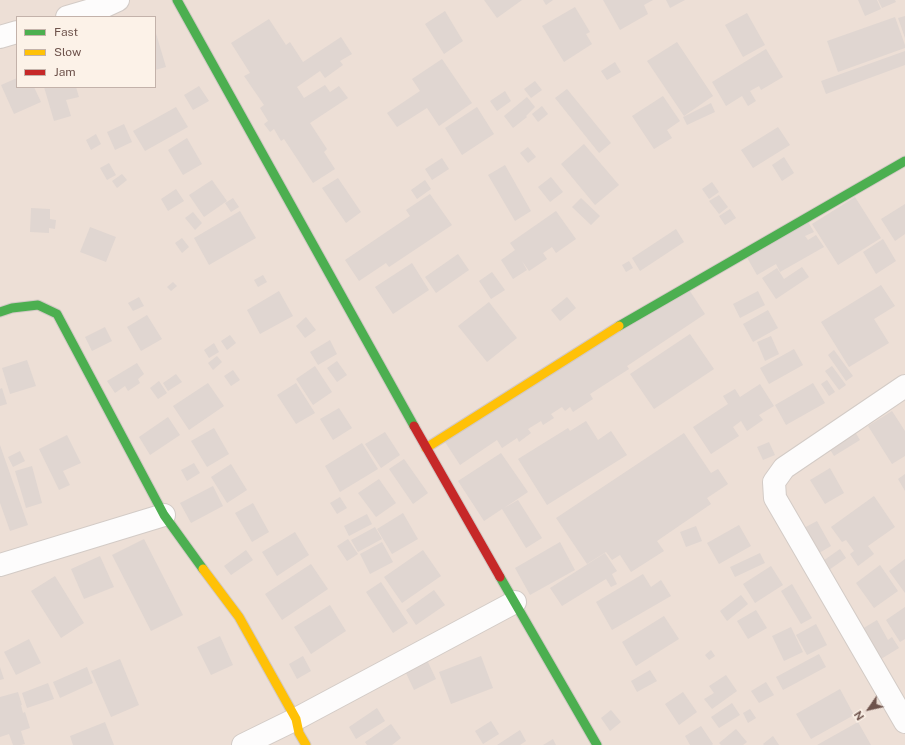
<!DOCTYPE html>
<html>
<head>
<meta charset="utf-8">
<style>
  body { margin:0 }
  #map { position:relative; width:905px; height:745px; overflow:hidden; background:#f4eee8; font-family:"Public Sans",sans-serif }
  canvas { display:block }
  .legend { position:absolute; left:16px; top:16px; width:140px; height:72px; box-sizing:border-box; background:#fcf2e8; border:1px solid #c3b2aa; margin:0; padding:5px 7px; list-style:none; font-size:12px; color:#6e534c }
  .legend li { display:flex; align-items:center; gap:8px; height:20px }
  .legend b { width:20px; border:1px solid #c3b2aa }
  .north { position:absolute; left:849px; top:689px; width:40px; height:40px; -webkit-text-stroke:3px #fcf2e8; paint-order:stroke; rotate:236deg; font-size:11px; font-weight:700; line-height:16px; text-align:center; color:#6e534c }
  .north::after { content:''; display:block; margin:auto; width:14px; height:18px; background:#6e534c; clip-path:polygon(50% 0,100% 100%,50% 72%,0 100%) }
</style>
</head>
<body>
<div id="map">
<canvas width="905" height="745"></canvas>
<ul class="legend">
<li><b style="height:5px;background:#4caf50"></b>Fast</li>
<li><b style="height:5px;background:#ffc107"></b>Slow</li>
<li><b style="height:5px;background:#c62828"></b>Jam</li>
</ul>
<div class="north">N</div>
</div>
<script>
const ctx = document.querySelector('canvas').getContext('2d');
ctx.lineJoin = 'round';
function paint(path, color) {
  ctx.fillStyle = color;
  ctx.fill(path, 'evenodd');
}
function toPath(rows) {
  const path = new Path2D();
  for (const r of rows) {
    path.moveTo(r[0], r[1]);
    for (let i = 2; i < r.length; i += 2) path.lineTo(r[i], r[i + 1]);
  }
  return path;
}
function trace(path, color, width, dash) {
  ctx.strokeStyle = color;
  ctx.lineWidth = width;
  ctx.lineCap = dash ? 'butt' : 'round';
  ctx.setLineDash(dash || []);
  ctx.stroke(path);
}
const residential = toPath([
  [0,0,905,0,905,745,0,745],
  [17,17,155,17,155,87,17,87]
]);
const building = toPath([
  [484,0,522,0,497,18],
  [543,0,553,0,546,5],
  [603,0,653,0,644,5,648,14,620,30],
  [666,0,685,0,670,8],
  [858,0,877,0,881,9,865,16],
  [878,0,895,0,896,2,882,8],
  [575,7,590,32,586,34,592,44,564,62,542,26],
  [445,11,463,41,444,54,425,24],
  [747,13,765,45,743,57,725,25],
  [905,16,905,38,898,18],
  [895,17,905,45,905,48,838,72,827,41],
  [269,19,286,45,290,42,303,62,341,37,352,54,340,61,343,65,325,78,320,71,297,87,304,98,325,85,330,92,339,86,348,98,310,123,327,149,324,152,335,169,313,183,284,139,281,141,274,129,270,132,264,124,268,121,260,108,264,105,244,76,250,73,231,43],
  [155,30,166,67,155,70],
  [677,42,713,96,684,116,647,61],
  [766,49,783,77,761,90,759,86,750,91,756,101,748,106,742,96,726,106,712,82],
  [905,51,905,65,826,94,821,81],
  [442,59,472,103,439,126,427,108,397,127,387,113,420,91,412,79],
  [615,62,621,72,607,80,601,71],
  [17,78,17,87,34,87,41,102,14,114,1,85],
  [535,81,542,90,531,98,524,89],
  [199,86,209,101,193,110,184,95],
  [44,87,76,87,79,97,66,100,71,116,54,121],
  [567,89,611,143,599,153,555,98],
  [505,91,511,101,497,111,490,101],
  [663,96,680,121,667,130,672,138,654,149,632,116],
  [527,97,535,107,526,116,527,117,513,128,504,116],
  [711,103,715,112,687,125,683,117],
  [542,106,548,114,538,122,532,114],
  [176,107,188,127,145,151,133,131],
  [477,107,494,134,462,155,445,128],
  [124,124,132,142,115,150,107,132],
  [778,127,790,145,753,168,741,150],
  [96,134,101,144,91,150,86,140],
  [187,138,202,164,183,175,168,150],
  [584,144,619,185,595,205,561,164],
  [528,147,536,157,528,163,520,153],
  [784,157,794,173,782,181,772,165],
  [442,158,449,169,432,180,425,169],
  [109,163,116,175,107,180,100,168],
  [505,165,531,211,515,221,488,175],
  [122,174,127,180,117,188,112,181],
  [551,177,563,192,550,202,538,187],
  [338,178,361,212,346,223,322,188],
  [212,180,227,201,204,217,189,195],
  [425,180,431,189,417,199,411,190],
  [712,182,719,192,709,199,702,189],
  [176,189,184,201,168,211,161,199],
  [430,194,452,225,389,267,386,263,359,281,345,260,410,216,406,210],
  [719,195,728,207,719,214,709,201],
  [855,197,881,238,838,265,812,224],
  [233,198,239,207,231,212,225,203],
  [581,198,600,216,591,225,572,207],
  [905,204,905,234,895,241,881,219],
  [31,208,50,209,50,219,56,220,55,229,49,228,49,233,30,232],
  [730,209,736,218,725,225,719,216],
  [240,211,256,238,209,265,194,238],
  [556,211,576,239,556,253,552,247,543,253,547,259,529,271,522,261,527,270,513,279,501,260,515,250,510,243],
  [193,212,202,223,195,230,185,218],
  [807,220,814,232,805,236,808,240,816,235,824,247,780,272,776,264,757,275,746,256],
  [90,227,116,237,106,262,80,252],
  [676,229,684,242,640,271,632,258],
  [182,238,189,247,182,253,175,243],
  [883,239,896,261,876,274,863,252],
  [458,254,469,270,436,293,425,277],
  [629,261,633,268,626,272,622,265],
  [412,263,429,290,393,314,375,287],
  [802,267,809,277,776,299,762,278,777,268,784,279],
  [492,272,505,290,491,299,479,281],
  [263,275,267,282,258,287,254,280],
  [173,282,177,286,171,291,167,287],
  [684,282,705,314,627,366,629,369,590,394,593,399,573,412,570,407,565,411,562,407,551,414,554,418,543,425,541,421,528,429,531,433,519,442,517,438,502,448,497,440,460,465,445,442],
  [881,285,895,306,874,319,889,343,849,367,821,322],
  [279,291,293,316,260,334,247,310],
  [758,291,765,305,740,318,733,304],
  [139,297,144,306,133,311,128,303],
  [567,297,576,308,560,321,551,310],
  [489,302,517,338,487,362,458,326],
  [768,310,778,328,753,342,743,324],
  [147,315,162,339,141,351,127,327],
  [306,317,316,330,305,338,296,326],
  [105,327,112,341,92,351,85,337],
  [690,334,714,369,654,409,630,374],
  [230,335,236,343,227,350,221,341],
  [771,336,779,354,765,361,757,342],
  [330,340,337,354,318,365,310,352],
  [214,343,219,352,209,358,204,350],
  [794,349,803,365,769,384,760,368],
  [834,350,853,376,846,381,828,355],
  [217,356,222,362,213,370,208,363],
  [27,360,36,386,10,394,2,368],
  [337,361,347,375,337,382,327,368],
  [137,363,144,374,138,379,140,383,128,391,125,386,115,393,107,381],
  [315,366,332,392,313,405,296,379],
  [832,366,846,385,839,390,825,371],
  [233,370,240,380,231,386,224,376],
  [176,374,182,382,168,391,163,383],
  [827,380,835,392,829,396,821,384],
  [159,381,167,393,158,399,150,388],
  [208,383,224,406,189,430,173,406],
  [296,383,315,413,296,424,277,395],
  [813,383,825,403,786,425,775,405],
  [760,384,774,406,759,415,763,420,747,431,741,421,733,427,739,436,711,454,693,427,728,404,723,396,735,389,740,397],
  [2,388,7,404,0,406,0,389],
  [339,408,352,428,333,440,320,419],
  [892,411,905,431,905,456,892,464,868,426],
  [168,417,180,435,150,455,139,437],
  [586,421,598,440,611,431,627,455,547,505,518,459,568,428,570,431],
  [852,427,860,440,834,456,826,443],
  [214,428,229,454,207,467,191,441],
  [385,432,400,455,381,468,365,444],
  [684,433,711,473,718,469,728,484,707,498,711,504,657,541,664,551,631,572,620,555,612,560,606,552,587,564,556,518],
  [67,435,81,463,63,471,70,485,59,490,39,449],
  [769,442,775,455,763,460,757,447],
  [362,443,378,469,340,492,325,466],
  [0,445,28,525,10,531,0,503],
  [20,451,25,461,13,467,8,457],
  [501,453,528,492,504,508,518,500,542,538,526,548,502,509,484,521,458,481],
  [404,459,428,493,413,504,389,469],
  [194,463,200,473,187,481,181,470],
  [231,464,247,490,227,503,211,477],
  [32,466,42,503,26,508,15,471],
  [830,468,844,493,825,504,810,480],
  [905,474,905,491,898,479],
  [379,479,396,503,376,517,358,493],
  [213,486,223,506,191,523,180,503],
  [874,496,895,527,868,546,874,554,858,566,850,554,854,551,846,540,842,542,831,527],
  [340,497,347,508,337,514,330,503],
  [253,503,269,532,252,542,235,513],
  [403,513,418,539,392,554,377,529],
  [367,514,372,524,349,536,344,526],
  [817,521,831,546,814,556,800,530],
  [739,525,751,546,719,564,707,543],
  [696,526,702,541,686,547,680,532],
  [375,527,382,539,358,552,351,540],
  [295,532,309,555,277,576,262,552],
  [144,539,183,615,151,631,112,555],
  [348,539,358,554,347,561,337,546],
  [382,542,393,562,370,574,360,554],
  [560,542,575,570,530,595,515,568],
  [840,549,846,558,826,572,820,563],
  [246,550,253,560,231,575,224,566],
  [423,550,441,576,402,603,384,577],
  [605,553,617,571,612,574,617,584,611,587,606,579,562,606,550,588],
  [760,553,765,563,735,577,730,567],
  [100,556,114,587,84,599,71,569],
  [905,559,905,593,889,571],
  [311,564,328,589,282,620,265,594],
  [880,565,898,591,874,608,856,583],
  [771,566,783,585,755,603,743,584],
  [643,574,651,587,661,580,671,596,612,630,596,602],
  [55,576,84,623,61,638,31,591],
  [381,582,408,623,393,633,366,592],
  [792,584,812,618,801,624,781,591],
  [434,590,445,605,416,625,406,610],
  [741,595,748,604,727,621,720,611],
  [330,605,346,631,311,654,294,627],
  [905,607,905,639,900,642,886,620],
  [756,610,767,628,748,639,737,621],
  [664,616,679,639,636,666,622,642],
  [877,620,888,640,892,637,899,648,881,659,862,629],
  [816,624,827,645,807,655,796,635],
  [791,627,803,652,784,661,772,636],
  [220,636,233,665,211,675,197,647],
  [29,639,41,663,16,675,4,652],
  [711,650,715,656,709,660,705,655],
  [819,654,826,667,783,690,776,677],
  [303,656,311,671,297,679,289,664],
  [481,656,493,688,451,704,439,672],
  [120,659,139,705,111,717,91,671],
  [427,660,436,679,414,690,405,671],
  [0,667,4,679,0,680],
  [87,667,93,683,60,698,53,682],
  [650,670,657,681,637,692,631,681],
  [726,675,737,691,712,709,704,699,714,693,709,686],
  [766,682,774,695,759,703,751,691],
  [48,683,54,699,27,708,22,693],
  [840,689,854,715,811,739,796,714],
  [18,692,22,705,21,705,23,713,25,712,30,728,21,731,25,744,21,745,13,745,9,734,0,737,0,697],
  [683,692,697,712,679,725,665,704],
  [732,703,740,715,719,728,711,717],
  [377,708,385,721,356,739,349,727],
  [750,709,756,718,748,723,743,713],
  [611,710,621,722,610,731,601,718],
  [491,721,499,734,483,744,475,731],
  [105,722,114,745,73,745,70,736],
  [858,722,871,745,817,745],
  [391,724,401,738,392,745,367,745,365,742],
  [701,726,713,744,712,745,690,745,685,736],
  [736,729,747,742,743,745,721,745,719,743],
  [520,730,526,741,520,745,497,745],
  [773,736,779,745,764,745,763,744],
  [553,739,556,745,543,745]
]);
const street = toPath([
  [67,17,105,6,118,0],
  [0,37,17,32],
  [905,386,784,468,774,482,775,498,905,722],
  [0,565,164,515],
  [243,745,296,719,515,602]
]);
const fast = toPath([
  [177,0,414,426],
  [0,312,12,308,38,305,57,314,164,515,203,569],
  [619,326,905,161],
  [500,577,597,745]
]);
const slow = toPath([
  [426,448,619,326],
  [203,569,239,617,296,719,299,733,306,745]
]);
const jam = toPath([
  [414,426,500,577]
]);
paint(residential, '#eddfd6');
paint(building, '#e0d6d1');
trace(street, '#d3cbc6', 24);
trace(fast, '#d2c9c5', 11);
trace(slow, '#d2c9c5', 11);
trace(jam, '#d2c9c5', 11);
trace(street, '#fdfcfc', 22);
trace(fast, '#4caf50', 9);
trace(slow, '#ffc107', 9);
trace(jam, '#c62828', 9);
</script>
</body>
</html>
